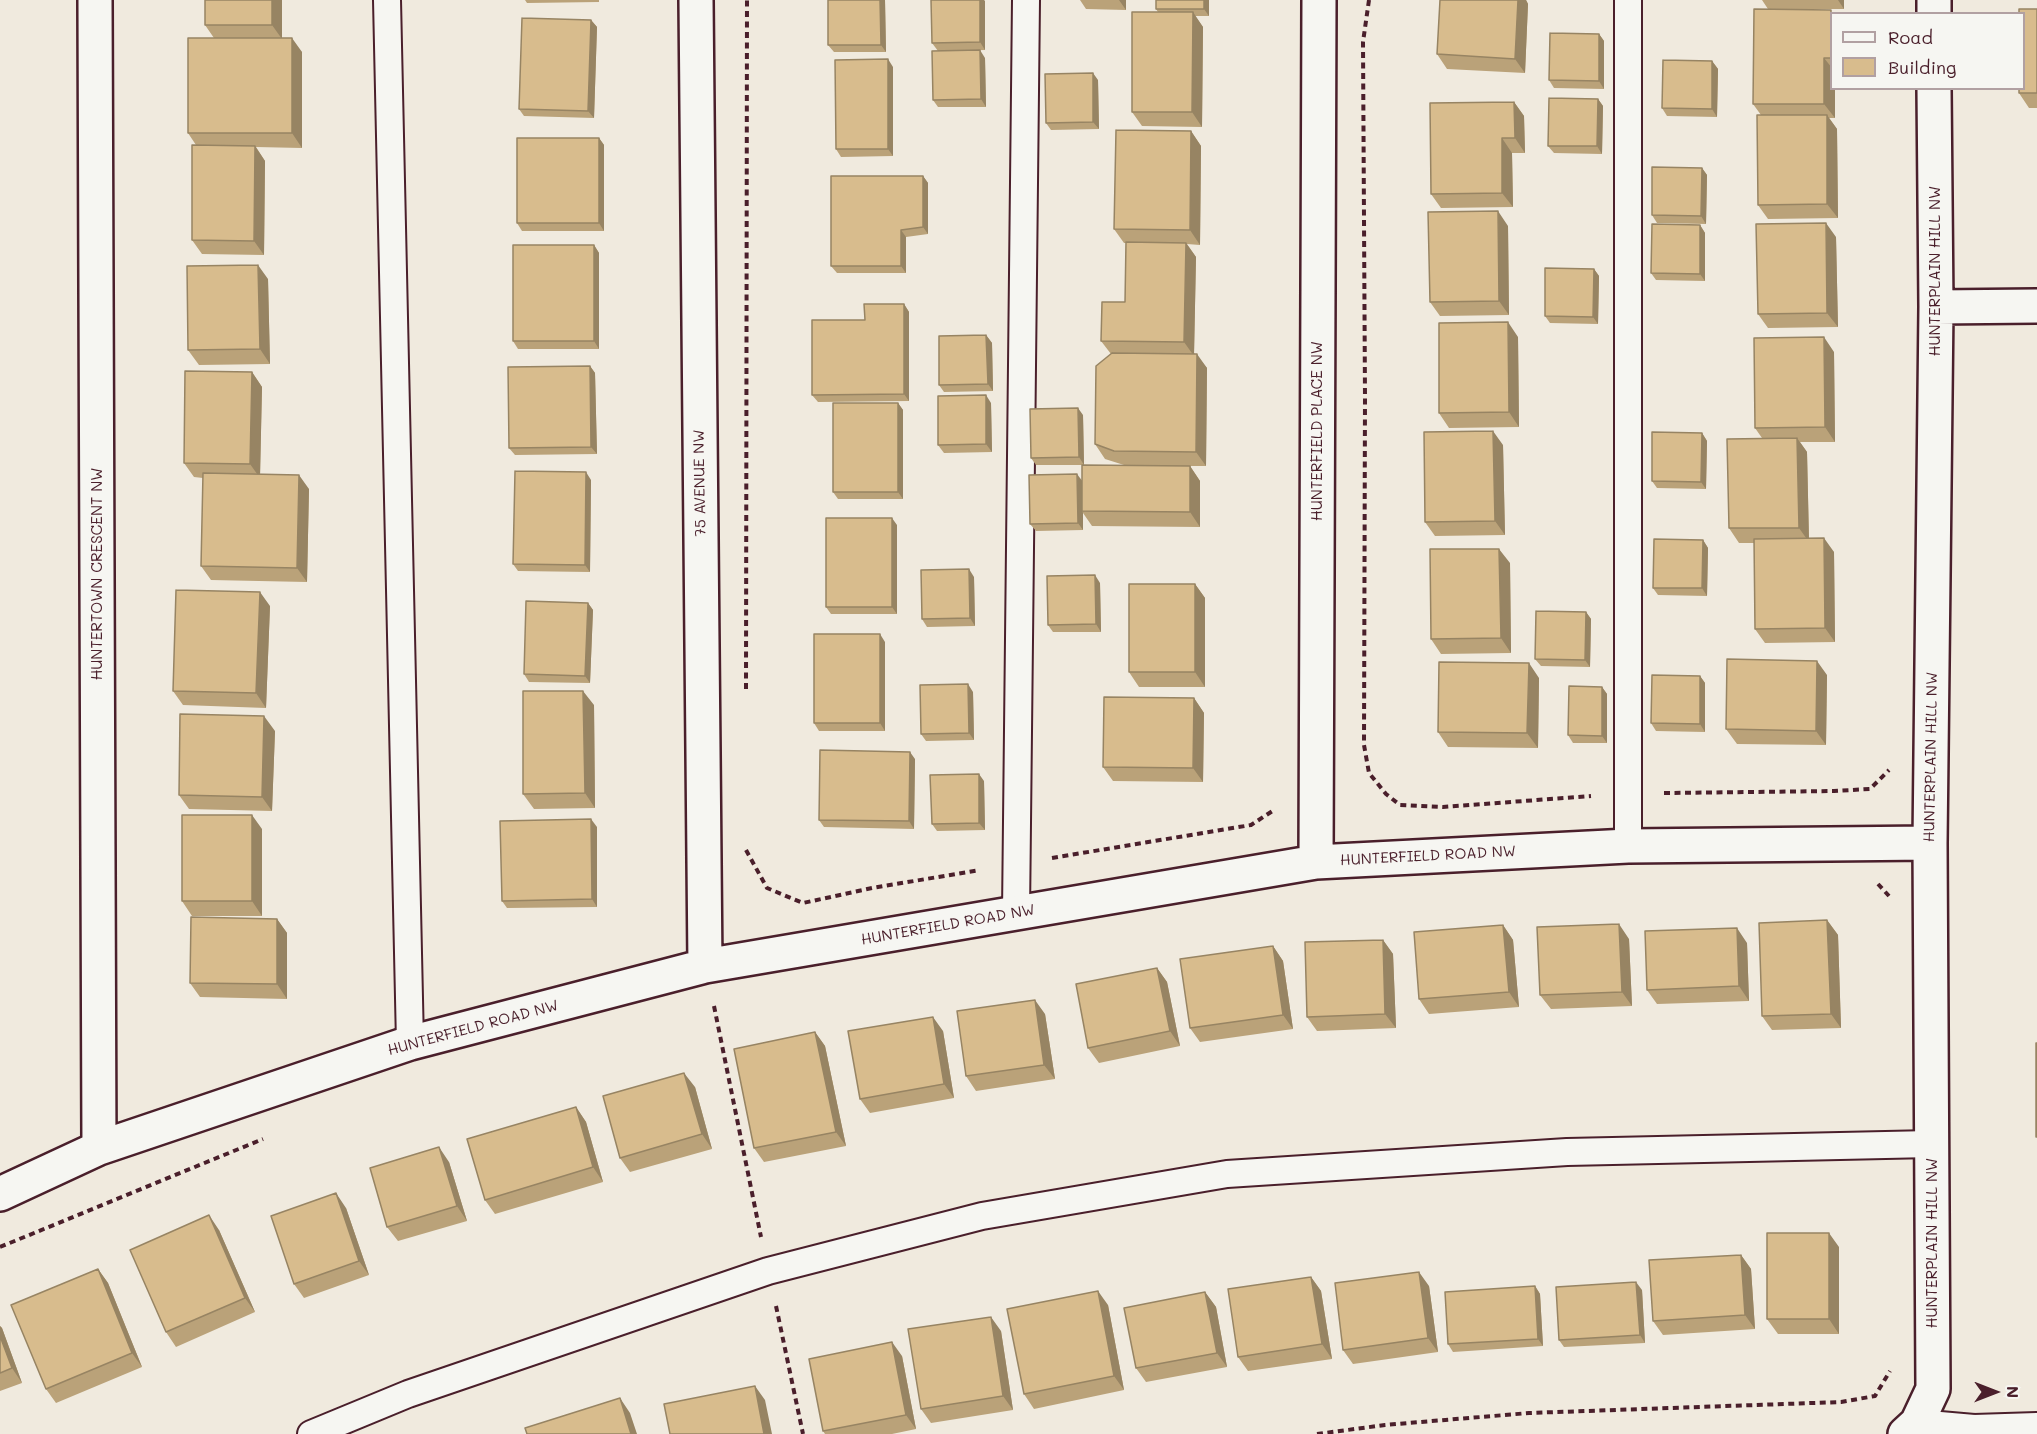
<!DOCTYPE html>
<html>
<head>
<meta charset="utf-8">
<style>
  body { margin:0 }
  #map { position:relative; width:2037px; height:1434px; overflow:hidden; background:#f0eade; font-family:Mali,sans-serif }
  canvas { display:block }
  .legend { position:absolute; left:1830px; top:12px; width:195px; height:78px; box-sizing:border-box; background:#f6f6f2; border:2px solid #b1a0a2; margin:0; padding:8px 10px; list-style:none; font-size:18px; color:#4a1f2b }
  .legend li { display:flex; align-items:center; gap:12px; height:30px }
  .legend b { width:30px; border:2px solid #b1a0a2 }
  .north { position:absolute; left:1965px; top:1362px; width:60px; height:60px; -webkit-text-stroke:4px #f6f6f2; paint-order:stroke; rotate:90deg; font-size:16px; font-weight:700; line-height:24px; text-align:center; color:#4a1f2b }
  .north::after { content:''; display:block; margin:auto; width:21px; height:27px; background:#4a1f2b; clip-path:polygon(50% 0,100% 100%,50% 72%,0 100%) }
</style>
</head>
<body>
<div id="map">
<canvas width="2037" height="1434"></canvas>
<ul class="legend">
<li><b style="height:8px;background:#f6f6f2"></b>Road</li>
<li><b style="height:16px;background:#d8bc8d"></b>Building</li>
</ul>
<div class="north">N</div>
</div>
<script>
const ctx = document.querySelector('canvas').getContext('2d');
ctx.lineJoin = 'round';
function toPath(rows) {
  const path = new Path2D();
  for (const r of rows) {
    path.moveTo(r[0], r[1]);
    for (let i = 2; i < r.length; i += 2) path.lineTo(r[i], r[i + 1]);
  }
  return path;
}
function trace(path, color, width, dash) {
  ctx.strokeStyle = color;
  ctx.lineWidth = width;
  ctx.lineCap = dash ? 'butt' : 'round';
  ctx.setLineDash(dash || []);
  ctx.stroke(path);
}
function paint(path, color) {
  ctx.fillStyle = color;
  ctx.fill(path, 'evenodd');
}
function write(font, color, halo, rows, align = 'center') {
  ctx.font = font + ' Mali,sans-serif';
  ctx.lineWidth = 5;
  ctx.setLineDash([]);
  ctx.textBaseline = 'middle';
  ctx.strokeStyle = halo;
  ctx.fillStyle = color;
  for (const [text, x, y, turn = 0] of rows) {
    ctx.save();
    ctx.translate(x, y);
    ctx.rotate((+turn || 0) * Math.PI / 180);
    ctx.textAlign = isNaN(turn) ? turn : align;
    if (halo) ctx.strokeText(text, 0, 0);
    ctx.fillText(text, 0, 0);
    ctx.restore();
  }
}
const path = toPath([
  [1369,0,1363,42,1365,398,1364,745,1369,773,1386,794,1400,805,1443,807,1591,796],
  [746,689,747,0],
  [1664,793,1834,791,1870,789,1889,770],
  [746,850,767,888,803,903,872,888,980,870],
  [1052,858,1251,825,1274,810],
  [1878,884,1889,896],
  [714,1006,761,1237],
  [0,1247,263,1139],
  [776,1306,803,1434],
  [1317,1434,1385,1425,1529,1413,1841,1402,1875,1396,1890,1371]
]);
const service = toPath([
  [387,0,410,1043],
  [1628,0,1628,846],
  [1016,913,1026,0],
  [1917,1423,1974,1428,2037,1426],
  [311,1434,408,1394,768,1271,982,1216,1227,1174,1567,1152,1931,1144]
]);
const minor = toPath([
  [95,0,99,1148],
  [696,0,705,966],
  [1934,0,1934,14],
  [1936,307,2037,306],
  [1316,862,1319,0],
  [0,1194,99,1148,410,1043,705,966,1316,862,1628,846,1930,843],
  [1905,1434,1917,1423,1933,1389,1930,843,1936,307,1934,88]
]);
const wall = toPath([
  [282,0,282,38,302,52,302,148,256,147,265,161,264,255,202,254,192,240,196,145,188,133,214,38,205,25],
  [525,0,599,0,599,2,527,3],
  [885,0,886,52,834,52,828,45],
  [1080,0,1126,0,1126,10,1086,9],
  [1209,0,1209,16,1195,16,1203,27,1202,127,1142,126,1132,112,1158,12,1156,9],
  [1440,0,1526,0,1528,4,1525,73,1447,69,1437,54],
  [1762,0,1844,0,1844,9,1768,9],
  [985,1,985,50,938,51,932,43],
  [2037,9,2037,108,2029,108,2019,93],
  [1832,14,1832,88,1835,88,1835,118,1829,118,1837,129,1838,218,1768,219,1758,205,1761,115,1753,104],
  [591,20,597,27,594,118,524,116,519,109],
  [1599,34,1604,41,1604,89,1554,88,1549,80],
  [985,58,986,107,938,107,933,100],
  [1712,61,1718,69,1717,117,1667,116,1662,108],
  [893,67,893,156,841,157,836,149],
  [1098,80,1099,129,1051,130,1046,123],
  [1598,99,1603,106,1602,154,1554,153,1548,146],
  [1514,102,1524,116,1525,153,1512,153,1513,207,1441,208,1431,194],
  [1191,131,1201,146,1200,245,1187,244,1196,257,1194,353,1207,368,1206,466,1135,466,1190,466,1200,481,1200,527,1092,526,1083,513,1083,530,1036,531,1030,524,1082,480,1124,465,1105,459,1095,444,1111,354,1101,341,1125,302,1126,243,1124,243,1114,229],
  [599,138,604,145,604,231,522,231,517,223],
  [1702,168,1707,175,1706,224,1657,223,1652,215],
  [923,176,928,183,928,234,906,237,906,273,837,273,831,266],
  [1700,225,1705,233,1705,281,1656,280,1651,273],
  [1508,226,1509,315,1440,316,1430,302],
  [1836,237,1838,327,1768,328,1758,314],
  [594,245,599,253,599,349,518,349,513,341],
  [1594,269,1599,276,1598,324,1550,323,1545,316],
  [268,279,270,364,199,365,188,350],
  [904,304,909,312,909,401,818,402,812,395,865,320],
  [986,335,992,343,993,391,944,392,939,385],
  [1518,337,1519,427,1449,428,1439,413],
  [1834,352,1835,442,1800,442,1807,452,1809,538,1834,552,1835,642,1765,643,1755,629,1754,543,1739,543,1729,528,1762,438,1755,428],
  [590,366,595,373,597,454,515,455,509,448],
  [252,372,262,387,260,474,309,489,307,582,211,580,201,566,203,478,194,477,184,463],
  [898,403,903,410,903,499,838,499,833,492],
  [991,403,992,452,944,453,938,445],
  [1083,415,1084,465,1036,465,1031,458],
  [1702,433,1707,441,1706,489,1657,488,1652,481],
  [1503,445,1505,535,1435,536,1425,522],
  [591,480,590,572,518,571,513,564],
  [897,525,897,614,831,614,826,607],
  [1703,540,1708,548,1707,596,1658,595,1653,588],
  [1510,563,1511,653,1441,654,1431,639],
  [974,577,975,626,927,627,922,619],
  [1100,583,1101,632,1053,632,1048,625],
  [1195,584,1205,598,1205,687,1139,687,1129,672],
  [588,603,593,610,590,683,529,682,524,674],
  [270,606,266,708,183,705,173,691],
  [1586,612,1591,619,1590,667,1541,666,1535,659],
  [885,642,885,731,819,731,814,723],
  [1827,675,1826,745,1737,744,1726,729],
  [1700,676,1705,683,1705,732,1656,731,1651,723],
  [1539,678,1538,748,1448,747,1438,732],
  [1602,687,1607,694,1607,743,1573,743,1568,735],
  [973,692,974,740,926,741,921,734],
  [1194,698,1204,713,1203,782,1113,781,1103,767],
  [594,705,595,808,534,809,523,794],
  [275,731,272,811,189,809,179,795],
  [915,759,914,829,824,827,819,820],
  [984,781,985,830,937,831,932,824],
  [597,827,597,907,507,908,502,901],
  [262,829,262,916,192,916,182,901],
  [277,919,287,933,287,999,200,997,190,983],
  [1827,920,1838,935,1841,1028,1772,1030,1762,1016],
  [1503,925,1513,940,1519,1007,1429,1014,1419,999],
  [1629,939,1632,1006,1551,1009,1540,995],
  [1383,940,1393,954,1396,1028,1317,1031,1307,1017],
  [1747,943,1749,1001,1657,1004,1647,990],
  [1273,946,1283,961,1293,1029,1200,1042,1190,1028],
  [1157,968,1167,982,1180,1046,1099,1063,1088,1048],
  [1045,1014,1055,1079,976,1091,966,1076],
  [943,1031,954,1098,870,1113,860,1099],
  [815,1032,825,1046,846,1146,764,1162,754,1148],
  [695,1087,712,1149,630,1172,620,1158],
  [576,1107,586,1122,603,1182,495,1214,485,1200],
  [449,1162,467,1221,398,1241,387,1227],
  [346,1208,369,1275,304,1298,294,1284],
  [219,1230,255,1312,176,1347,166,1332],
  [1839,1247,1839,1334,1778,1334,1767,1319],
  [1741,1255,1751,1269,1755,1329,1663,1335,1653,1321],
  [98,1269,108,1283,142,1367,56,1403,46,1389],
  [1311,1277,1321,1291,1332,1359,1248,1371,1238,1357],
  [1429,1286,1438,1352,1353,1364,1343,1350],
  [1535,1286,1540,1294,1543,1346,1453,1352,1448,1344],
  [1642,1290,1645,1343,1564,1347,1559,1340],
  [1205,1292,1216,1307,1227,1367,1146,1382,1136,1368],
  [1108,1305,1124,1390,1034,1409,1024,1394],
  [0,1326,2,1328,22,1383,0,1391],
  [1001,1331,1013,1410,931,1423,921,1409],
  [902,1356,916,1429,892,1434,825,1434,823,1431]
]);
const shadedWall = toPath([
  [272,0,282,0,282,39,272,25],
  [880,0,885,0,886,52,881,45],
  [980,0,984,0,985,1,985,50,980,42],
  [1119,0,1126,0,1126,10],
  [1204,0,1209,0,1209,16,1204,9],
  [1518,0,1526,0,1528,4,1525,73,1515,59],
  [1838,0,1844,0,1844,9],
  [1193,12,1203,27,1202,127,1192,112],
  [591,20,597,27,594,118,588,111],
  [1599,34,1604,41,1604,89,1599,81],
  [292,38,302,52,302,148,292,133],
  [980,50,985,58,986,107,981,99],
  [1824,58,1832,68,1832,88,1835,88,1835,118,1824,104],
  [888,59,893,67,893,156,888,149],
  [1712,61,1718,69,1717,117,1712,109],
  [1093,73,1098,80,1099,129,1093,122],
  [1598,99,1603,106,1602,154,1597,146],
  [1514,102,1524,116,1525,153,1515,138],
  [1827,115,1837,129,1838,218,1827,204],
  [1191,131,1201,146,1200,245,1190,230],
  [599,138,604,145,604,231,599,223],
  [1502,138,1512,153,1513,207,1502,193],
  [255,146,265,161,264,255,254,241],
  [1702,168,1707,175,1706,224,1701,216],
  [923,176,928,183,928,234,923,227],
  [1498,211,1508,226,1509,315,1499,301],
  [1826,223,1836,237,1838,327,1827,313],
  [1700,225,1705,233,1705,281,1700,274],
  [901,230,906,237,906,273,901,266],
  [1186,243,1196,257,1194,356,1184,342],
  [594,245,599,253,599,349,594,341],
  [258,265,268,279,270,364,260,349],
  [1594,269,1599,276,1598,324,1593,317],
  [904,304,909,312,909,401,904,394],
  [1508,322,1518,337,1519,427,1509,412],
  [986,335,992,343,993,391,988,384],
  [1824,337,1834,352,1835,442,1825,427],
  [1197,354,1207,368,1206,466,1196,452],
  [590,366,595,373,597,454,591,447],
  [252,372,262,387,260,478,250,464],
  [986,395,991,403,992,452,986,444],
  [898,403,903,410,903,499,898,492],
  [1078,408,1083,415,1084,465,1079,457],
  [1493,431,1503,445,1505,535,1495,521],
  [1702,433,1707,441,1706,489,1701,482],
  [1797,438,1807,452,1809,542,1799,528],
  [1190,466,1200,481,1200,527,1190,512],
  [586,472,591,480,590,572,585,565],
  [1077,474,1083,482,1082,511,1083,513,1083,530,1078,523],
  [299,475,309,489,307,582,297,568],
  [892,518,897,525,897,614,892,607],
  [1824,538,1834,552,1835,642,1825,628],
  [1703,540,1708,548,1707,596,1702,588],
  [1499,549,1510,563,1511,653,1501,638],
  [969,569,974,577,975,626,970,618],
  [1095,575,1100,583,1101,632,1096,624],
  [1195,584,1205,598,1205,687,1195,672],
  [260,592,270,606,266,708,256,693],
  [588,603,593,610,590,683,585,676],
  [1586,612,1591,619,1590,667,1585,660],
  [880,634,885,642,885,731,880,723],
  [1817,661,1827,675,1826,745,1816,731],
  [1529,663,1539,678,1538,748,1527,733],
  [1700,676,1705,683,1705,732,1700,724],
  [968,684,973,692,974,740,969,733],
  [1602,687,1607,694,1607,743,1602,736],
  [583,691,594,705,595,808,585,793],
  [1194,698,1204,713,1203,782,1193,768],
  [264,716,275,731,272,811,262,797],
  [910,752,915,759,914,829,909,821],
  [979,774,984,781,985,830,979,823],
  [252,815,262,829,262,916,252,901],
  [591,819,597,827,597,907,592,899],
  [277,919,287,933,287,999,277,984],
  [1827,920,1838,935,1841,1028,1831,1014],
  [1619,924,1629,939,1632,1006,1622,992],
  [1503,925,1513,940,1519,1007,1509,992],
  [1737,928,1747,943,1749,1001,1739,986],
  [1383,940,1393,954,1396,1028,1385,1014],
  [1273,946,1283,961,1293,1029,1283,1015],
  [1157,968,1167,982,1180,1046,1170,1031],
  [1035,1000,1045,1014,1055,1079,1044,1065],
  [933,1017,943,1031,954,1098,944,1084],
  [815,1032,825,1046,846,1146,836,1132],
  [684,1073,695,1087,712,1149,702,1134],
  [576,1107,586,1122,603,1182,593,1167],
  [439,1147,449,1162,467,1221,457,1206],
  [336,1193,346,1208,369,1275,359,1261],
  [209,1215,219,1230,255,1312,245,1298],
  [1829,1233,1839,1247,1839,1334,1829,1319],
  [1741,1255,1751,1269,1755,1329,1745,1315],
  [98,1269,108,1283,142,1367,132,1353],
  [1419,1272,1429,1286,1438,1352,1428,1338],
  [1311,1277,1321,1291,1332,1359,1322,1344],
  [1636,1282,1642,1290,1645,1343,1640,1335],
  [1535,1286,1540,1294,1543,1346,1538,1339],
  [1098,1291,1108,1305,1124,1390,1114,1376],
  [1205,1292,1216,1307,1227,1367,1217,1353],
  [991,1317,1001,1331,1013,1410,1003,1396],
  [0,1326,2,1328,22,1383,12,1368,0,1336],
  [892,1342,902,1356,916,1429,906,1415],
  [755,1386,765,1400,772,1434,764,1434],
  [620,1398,630,1413,637,1434,631,1434]
]);
const building = toPath([
  [205,0,272,0,272,25,205,25,205,0],
  [828,0,880,0,881,45,828,45,828,0],
  [931,0,980,0,980,42,932,43,931,0],
  [1156,0,1204,0,1204,9,1156,9,1156,0],
  [1440,0,1518,0,1515,59,1437,54,1440,0],
  [1754,9,1831,10,1831,58,1824,58,1824,104,1753,104,1754,9],
  [2019,9,2037,9,2037,93,2019,93,2019,88,2024,88,2024,14,2019,14,2019,9],
  [1132,12,1193,12,1192,112,1132,112,1132,12],
  [522,18,591,20,588,111,519,109,522,18],
  [1550,33,1599,34,1599,81,1549,80,1550,33],
  [188,38,292,38,292,133,188,133,188,38],
  [980,50,981,99,933,100,932,51,980,50],
  [888,59,888,149,836,149,835,60,888,59],
  [1663,60,1712,61,1712,109,1662,108,1663,60],
  [1093,73,1093,122,1046,123,1045,74,1093,73],
  [1549,98,1598,99,1597,146,1548,146,1549,98],
  [1514,102,1515,138,1502,138,1502,193,1431,194,1430,103,1514,102],
  [1757,115,1827,115,1827,204,1758,205,1757,115],
  [1116,130,1191,131,1190,230,1114,229,1116,130],
  [517,138,599,138,599,223,517,223,517,138],
  [192,145,255,146,254,241,192,240,192,145],
  [1652,167,1702,168,1701,216,1652,215,1652,167],
  [831,176,923,176,923,227,901,230,901,266,831,266,831,176],
  [1498,211,1499,301,1430,302,1428,212,1498,211],
  [1826,223,1827,313,1758,314,1756,224,1826,223],
  [1652,224,1700,225,1700,274,1651,273,1652,224],
  [1126,242,1186,243,1184,342,1101,341,1102,302,1125,302,1126,242],
  [513,245,594,245,594,341,513,341,513,245],
  [258,265,260,349,188,350,187,266,258,265],
  [1545,268,1594,269,1593,317,1545,316,1545,268],
  [864,304,904,304,904,394,812,395,812,320,865,320,864,304],
  [1508,322,1509,412,1439,413,1439,323,1508,322],
  [986,335,988,384,939,385,939,336,986,335],
  [1824,337,1825,427,1755,428,1754,338,1824,337],
  [1112,353,1197,354,1196,452,1114,451,1095,444,1096,366,1112,353],
  [590,366,591,447,509,448,508,367,590,366],
  [185,371,252,372,250,464,184,463,185,371],
  [986,395,986,444,938,445,938,396,986,395],
  [833,403,898,403,898,492,833,492,833,403],
  [1078,408,1079,457,1031,458,1030,409,1078,408],
  [1493,431,1495,521,1425,522,1424,432,1493,431],
  [1652,432,1702,433,1701,482,1652,481,1652,432],
  [1797,438,1799,528,1729,528,1727,439,1797,438],
  [1082,465,1190,466,1190,512,1082,511,1082,465],
  [515,471,586,472,585,565,513,564,515,471],
  [203,473,299,475,297,568,201,566,203,473],
  [1077,474,1078,523,1030,524,1029,475,1077,474],
  [826,518,892,518,892,607,826,607,826,518],
  [1824,538,1825,628,1755,629,1754,539,1824,538],
  [1654,539,1703,540,1702,588,1653,588,1654,539],
  [1430,549,1499,549,1501,638,1431,639,1430,549],
  [969,569,970,618,922,619,921,570,969,569],
  [1095,575,1096,624,1048,625,1047,576,1095,575],
  [1129,584,1195,584,1195,672,1129,672,1129,584],
  [176,590,260,592,256,693,173,691,176,590],
  [526,601,588,603,585,676,524,674,526,601],
  [1536,611,1586,612,1585,660,1535,659,1536,611],
  [814,634,880,634,880,723,814,723,814,634],
  [1727,659,1817,661,1816,731,1726,729,1727,659],
  [1439,662,1529,663,1527,733,1438,732,1439,662],
  [1652,675,1700,676,1700,724,1651,723,1652,675],
  [968,684,969,733,921,734,920,685,968,684],
  [1569,686,1602,687,1602,736,1568,735,1569,686],
  [523,691,583,691,585,793,523,794,523,691],
  [1104,697,1194,698,1193,768,1103,767,1104,697],
  [180,714,264,716,262,797,179,795,180,714],
  [820,750,910,752,909,821,819,820,820,750],
  [979,774,979,823,932,824,930,775,979,774],
  [182,815,252,815,252,901,182,901,182,815],
  [591,819,592,899,502,901,500,821,591,819],
  [191,917,277,919,277,984,190,983,191,917],
  [1827,920,1831,1014,1762,1016,1759,923,1827,920],
  [1619,924,1622,992,1540,995,1537,927,1619,924],
  [1503,925,1509,992,1419,999,1414,932,1503,925],
  [1737,928,1739,986,1647,990,1645,931,1737,928],
  [1383,940,1385,1014,1307,1017,1305,942,1383,940],
  [1273,946,1283,1015,1190,1028,1180,959,1273,946],
  [1157,968,1170,1031,1088,1048,1076,984,1157,968],
  [1035,1000,1044,1065,966,1076,957,1011,1035,1000],
  [933,1017,944,1084,860,1099,848,1031,933,1017],
  [815,1032,836,1132,754,1148,734,1049,815,1032],
  [2036,1043,2037,1043,2037,1137,2036,1137,2036,1043],
  [684,1073,702,1134,620,1158,603,1096,684,1073],
  [576,1107,593,1167,485,1200,467,1139,576,1107],
  [439,1147,457,1206,387,1227,370,1168,439,1147],
  [336,1193,359,1261,294,1284,271,1216,336,1193],
  [209,1215,245,1298,166,1332,130,1250,209,1215],
  [1767,1233,1829,1233,1829,1319,1767,1319,1767,1233],
  [1741,1255,1745,1315,1653,1321,1649,1260,1741,1255],
  [98,1269,132,1353,46,1389,11,1305,98,1269],
  [1419,1272,1428,1338,1343,1350,1335,1283,1419,1272],
  [1311,1277,1322,1344,1238,1357,1228,1289,1311,1277],
  [1636,1282,1640,1335,1559,1340,1556,1287,1636,1282],
  [1535,1286,1538,1339,1448,1344,1445,1292,1535,1286],
  [1098,1291,1114,1376,1024,1394,1007,1309,1098,1291],
  [1205,1292,1217,1353,1136,1368,1124,1308,1205,1292],
  [991,1317,1003,1396,921,1409,908,1329,991,1317],
  [0,1336,12,1368,0,1373,0,1336],
  [892,1342,906,1415,823,1431,809,1359,892,1342],
  [755,1386,764,1434,670,1434,664,1404,755,1386],
  [620,1398,631,1434,527,1434,525,1428,620,1398]
]);
const streetNames = [
  ["HUNTERPLAIN HILL NW",1935,271,-90],
  ["HUNTERFIELD PLACE NW",1317,431,-90],
  ["75 AVENUE NW",700,483,-91],
  ["HUNTERTOWN CRESCENT NW",97,574,-90],
  ["HUNTERPLAIN HILL NW",1931,757,-89],
  ["HUNTERFIELD ROAD NW",1428,856,-3],
  ["HUNTERFIELD ROAD NW",948,925,-10],
  ["HUNTERFIELD ROAD NW",473,1028,-15],
  ["HUNTERPLAIN HILL NW",1932,1243,-90]
];
trace(service, '#4a1f2b', 30);
trace(minor, '#4a1f2b', 38);
trace(path, '#4a1f2b', 4, [6, 4.5]);
trace(service, '#f6f6f2', 26);
trace(minor, '#f6f6f2', 33);
paint(wall, '#baa279');
paint(shadedWall, '#978463');
paint(building, '#d8bc8d');
trace(building, '#978463', 1.5);
write('15px', '#4a1f2b', '#f6f6f2', streetNames);
</script>
</body>
</html>
